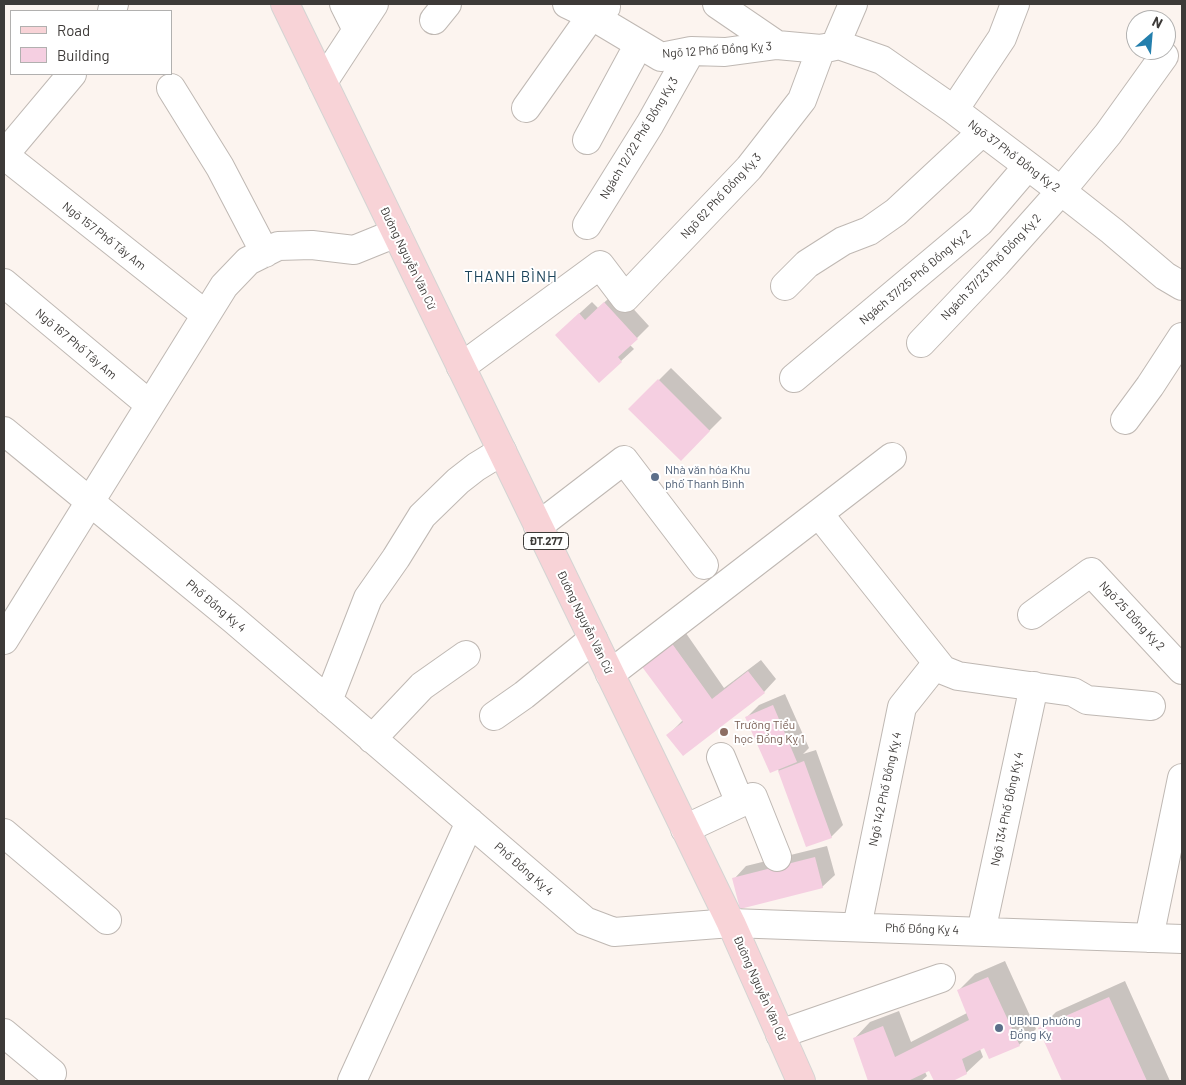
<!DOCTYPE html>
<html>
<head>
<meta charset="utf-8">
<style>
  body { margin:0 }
  #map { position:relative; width:1186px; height:1085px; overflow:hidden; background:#fcf4ef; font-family:Barlow,sans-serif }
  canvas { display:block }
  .frame { position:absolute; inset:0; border:5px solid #3d3a38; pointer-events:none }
  .legend { position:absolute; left:10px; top:10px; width:162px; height:65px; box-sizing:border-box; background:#fff; border:1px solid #b1b0af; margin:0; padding:6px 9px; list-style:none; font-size:15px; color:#3d3a38 }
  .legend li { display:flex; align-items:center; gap:10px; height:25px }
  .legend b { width:25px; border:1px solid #b1b0af }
  .north { position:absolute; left:1126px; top:10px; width:50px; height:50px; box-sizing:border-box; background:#fff; border:1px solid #b1b0af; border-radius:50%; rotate:27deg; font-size:14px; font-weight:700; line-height:20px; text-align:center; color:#3d3a38 }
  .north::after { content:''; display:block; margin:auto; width:18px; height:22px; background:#247fad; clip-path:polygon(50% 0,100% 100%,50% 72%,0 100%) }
</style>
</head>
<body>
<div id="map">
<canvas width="1186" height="1085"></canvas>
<div class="frame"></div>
<ul class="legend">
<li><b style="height:6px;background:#f8d3d7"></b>Road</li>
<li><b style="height:14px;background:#f5cfe1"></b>Building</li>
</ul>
<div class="north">N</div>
</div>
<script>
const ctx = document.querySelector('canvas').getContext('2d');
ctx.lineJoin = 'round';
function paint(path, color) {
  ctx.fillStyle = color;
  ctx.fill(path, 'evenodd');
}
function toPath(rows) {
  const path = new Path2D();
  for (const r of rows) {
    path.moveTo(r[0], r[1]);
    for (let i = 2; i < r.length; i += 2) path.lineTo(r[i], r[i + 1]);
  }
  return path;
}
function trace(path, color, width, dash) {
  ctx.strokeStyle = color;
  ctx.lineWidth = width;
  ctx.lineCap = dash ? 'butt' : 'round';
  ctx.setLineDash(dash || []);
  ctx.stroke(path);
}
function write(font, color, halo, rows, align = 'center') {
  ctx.font = font + ' Barlow,sans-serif';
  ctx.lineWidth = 4;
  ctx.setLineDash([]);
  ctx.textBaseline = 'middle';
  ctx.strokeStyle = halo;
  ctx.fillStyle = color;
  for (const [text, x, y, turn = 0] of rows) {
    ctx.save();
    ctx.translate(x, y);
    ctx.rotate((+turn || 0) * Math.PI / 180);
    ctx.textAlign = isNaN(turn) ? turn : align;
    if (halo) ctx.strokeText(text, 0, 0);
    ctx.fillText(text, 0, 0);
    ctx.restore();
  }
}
const shadow = toPath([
  [617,291,649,326,630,345,634,349,621,361,569,323,592,302,598,308],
  [671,368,722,418,681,459,630,409],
  [681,626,724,688,761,660,776,679,764,692,683,754,668,735,683,720,639,660],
  [785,694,809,748,803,754,816,750,843,825,831,837,807,846,778,769,747,717,759,705],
  [827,846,835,875,822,887,734,879,746,866],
  [1005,961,1036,1029,1019,1045,985,1047,980,1049,983,1057,966,1073,950,1081,935,1081,930,1069,925,1072,927,1076,921,1081,869,1081,854,1039,870,1022,899,1011,911,1042,967,1013,958,991,975,974],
  [1125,981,1170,1081,1063,1081,1040,1028,1056,1012]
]);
const building = toPath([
  [604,302,638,339,618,357,622,362,599,383,555,335,579,313,585,320],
  [658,379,710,431,681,461,628,409],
  [668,638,712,699,748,671,765,693,683,756,666,735,683,722,637,660],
  [773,705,797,762,770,773,745,717],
  [804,761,832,838,806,847,778,771],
  [815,857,823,888,740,909,732,878],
  [988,977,1020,1046,989,1059,984,1048,962,1059,967,1074,953,1081,934,1081,929,1071,908,1081,868,1081,853,1038,883,1026,895,1057,969,1020,957,990],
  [1109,997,1147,1081,1062,1081,1038,1028]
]);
const minor = toPath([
  [344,4,357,30],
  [567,4,594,17,661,57,691,51,725,52,777,45,821,49],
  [717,4,777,45],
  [112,11,114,4],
  [434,20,447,4],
  [836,44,882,60,954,110,1061,191,1112,231,1165,276,1182,286],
  [323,82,374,4],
  [171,88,220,167,265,253],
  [526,108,589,19,600,15,606,7],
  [954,110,1002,38,1015,4],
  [587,140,639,44],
  [4,155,206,315],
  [4,155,72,74],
  [587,225,650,124,691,51],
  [4,283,149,404],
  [785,286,807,264,843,241,869,231,896,212,982,132],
  [921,343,996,264,1061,191,1108,134,1164,56],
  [461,367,600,265,625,298,749,168,802,100,821,49,835,46,853,4],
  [794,378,980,222,1027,167],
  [1125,420,1150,386,1182,337],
  [4,431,234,620,585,921,614,932,731,923,1182,939],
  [819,514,943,670,958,676,1073,692,1087,700,1151,706],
  [538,526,624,460,704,565],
  [1032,615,1091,572,1182,670],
  [4,640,206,315,224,286,248,261,278,246,312,245,354,250,396,233],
  [610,674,892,457],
  [328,701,368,598,396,558,422,516,458,481,476,467,502,451],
  [494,716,524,695,593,639],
  [372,739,422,686,466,655],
  [721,757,740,803],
  [685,829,753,797,777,857],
  [4,833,107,920],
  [857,927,902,707,937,663],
  [981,932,1034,686],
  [1149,938,1182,778],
  [4,1033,52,1073],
  [780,1034,941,978],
  [352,1081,470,822]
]);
const major = toPath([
  [285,4,731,923,801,1081]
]);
const markers = [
  [655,477,5,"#5c6f8a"],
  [724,732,5,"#8d6e63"],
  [999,1028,5,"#5c6f8a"]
];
const shields = [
  [546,541,45]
];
const shieldNames = [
  ["ĐT.277",546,541]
];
const streetNames = [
  ["Ngõ 12 Phố Đồng Kỵ 3",717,50,-4],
  ["Ngách 12/22 Phố Đồng Kỵ 3",639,138,-59],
  ["Ngõ 37 Phố Đồng Kỵ 2",1014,156,37],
  ["Ngõ 62 Phố Đồng Kỵ 3",721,196,-47],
  ["Ngõ 157 Phố Tây Am",104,236,38],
  ["Đường Nguyễn Văn Cừ",408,258,64],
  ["Ngách 37/23 Phố Đồng Kỵ 2",991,267,-47],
  ["Ngách 37/25 Phố Đồng Kỵ 2",915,277,-40],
  ["Ngõ 167 Phố Tây Am",76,344,40],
  ["Phố Đồng Kỵ 4",216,606,40],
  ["Ngõ 25 Đồng Kỵ 2",1132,616,47],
  ["Đường Nguyễn Văn Cừ",585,622,64],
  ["Ngõ 142 Phố Đồng Kỵ 4",885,789,-78],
  ["Ngõ 134 Phố Đồng Kỵ 4",1007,809,-78],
  ["Phố Đồng Kỵ 4",524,869,41],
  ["Phố Đồng Kỵ 4",922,929,2],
  ["Đường Nguyễn Văn Cừ",760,988,66]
];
const serviceNames = [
  ["Nhà văn hóa Khu",665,470],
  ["phố Thanh Bình",665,484],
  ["UBND phường",1009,1021],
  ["Đồng Kỵ",1009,1035]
];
const educationNames = [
  ["Trường Tiểu",734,725],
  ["học Đồng Kỵ 1",734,739]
];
const quarterNames = [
  ["THANH BÌNH",511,277]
];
paint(shadow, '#0003');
paint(building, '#f5cfe1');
trace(minor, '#bfb8b3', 30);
trace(major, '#d4d4d3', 30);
trace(minor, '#fff', 28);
trace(major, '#f8d3d7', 28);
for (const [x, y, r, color] of markers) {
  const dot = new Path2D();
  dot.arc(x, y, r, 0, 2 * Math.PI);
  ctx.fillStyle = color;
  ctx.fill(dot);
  trace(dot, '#fff', 2);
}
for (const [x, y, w] of shields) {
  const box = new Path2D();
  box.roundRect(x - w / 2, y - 8.5, w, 17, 4);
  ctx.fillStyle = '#fff';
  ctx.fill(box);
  trace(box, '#3d3a38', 1);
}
write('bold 11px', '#3d3a38', null, shieldNames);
write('12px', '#3d3a38', '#fff', streetNames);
write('12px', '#4e5e75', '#fff', serviceNames, 'left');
write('12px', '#785e54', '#fff', educationNames, 'left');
ctx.letterSpacing = '1px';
write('15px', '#1a435a', '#fff', quarterNames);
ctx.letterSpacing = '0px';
</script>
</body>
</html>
